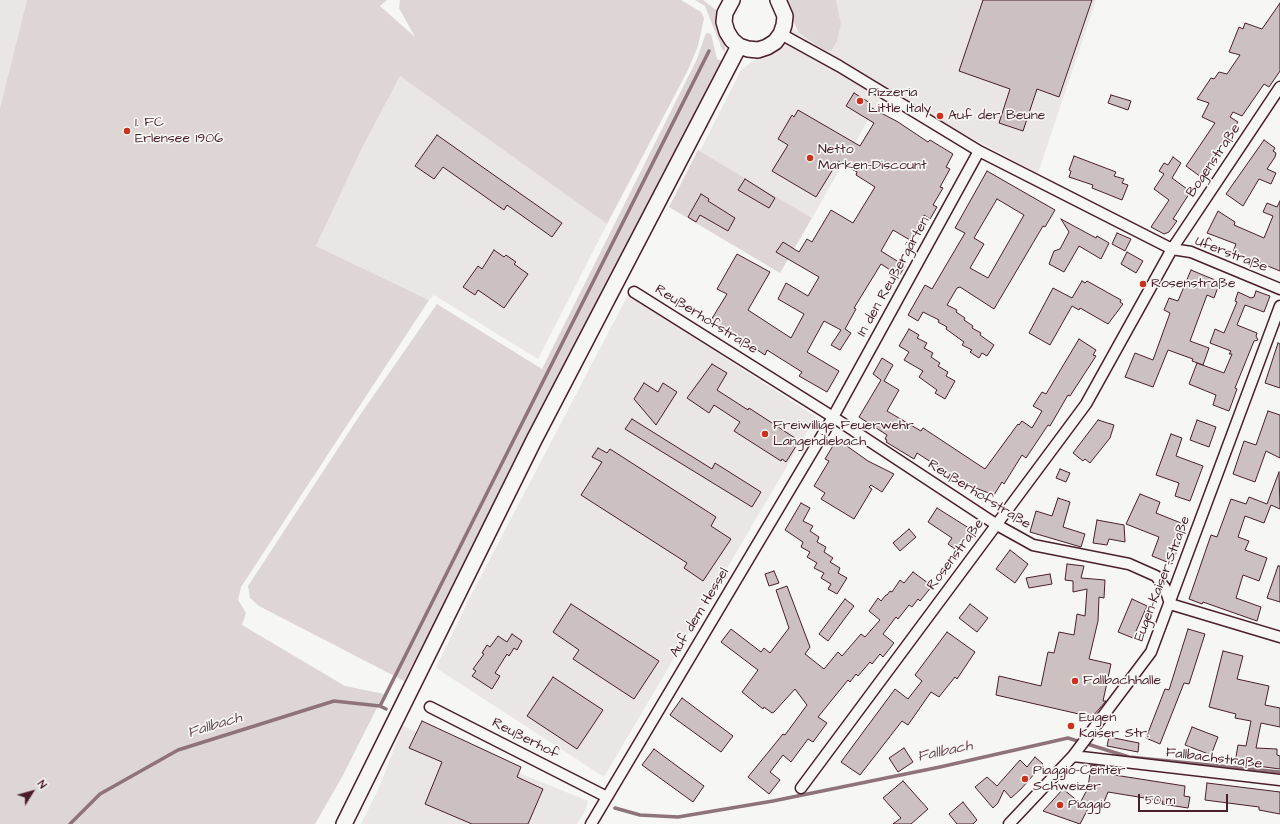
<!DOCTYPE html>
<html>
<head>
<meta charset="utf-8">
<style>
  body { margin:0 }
  #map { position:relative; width:1280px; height:824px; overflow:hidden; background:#f6f6f2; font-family:"Architects Daughter",sans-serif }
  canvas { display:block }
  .north { position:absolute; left:12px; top:772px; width:40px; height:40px; -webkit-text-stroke:3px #f6f6f2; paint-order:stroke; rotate:53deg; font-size:11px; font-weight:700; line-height:16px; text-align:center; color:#4a1f2b }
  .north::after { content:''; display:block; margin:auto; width:14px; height:18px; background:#4a1f2b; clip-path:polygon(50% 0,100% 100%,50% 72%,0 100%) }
  .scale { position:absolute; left:1138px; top:794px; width:90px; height:18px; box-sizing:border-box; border:2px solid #4a1f2b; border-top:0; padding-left:5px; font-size:12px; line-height:14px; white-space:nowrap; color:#4a1f2b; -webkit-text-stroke:3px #f6f6f2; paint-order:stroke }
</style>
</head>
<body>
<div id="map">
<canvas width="1280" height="824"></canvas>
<div class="north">N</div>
<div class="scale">50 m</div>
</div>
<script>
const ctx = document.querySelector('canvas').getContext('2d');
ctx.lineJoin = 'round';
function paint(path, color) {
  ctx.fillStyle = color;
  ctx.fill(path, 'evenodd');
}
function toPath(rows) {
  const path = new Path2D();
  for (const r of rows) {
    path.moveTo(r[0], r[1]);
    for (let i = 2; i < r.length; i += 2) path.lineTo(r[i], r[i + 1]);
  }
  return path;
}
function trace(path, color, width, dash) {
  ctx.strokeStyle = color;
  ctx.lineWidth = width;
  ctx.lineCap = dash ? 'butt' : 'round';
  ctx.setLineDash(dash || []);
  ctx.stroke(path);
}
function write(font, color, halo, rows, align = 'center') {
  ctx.font = font + ' "Architects Daughter",sans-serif';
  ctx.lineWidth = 3.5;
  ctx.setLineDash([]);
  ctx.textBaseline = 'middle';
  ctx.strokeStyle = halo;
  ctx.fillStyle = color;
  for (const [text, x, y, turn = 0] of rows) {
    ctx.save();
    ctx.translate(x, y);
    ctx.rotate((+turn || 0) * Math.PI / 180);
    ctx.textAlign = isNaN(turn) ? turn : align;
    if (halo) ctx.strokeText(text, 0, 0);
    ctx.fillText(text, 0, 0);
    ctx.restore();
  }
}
const built = toPath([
  [0,0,27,0,0,108],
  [836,0,1096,0,1038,173,884,92,812,218,700,151,741,70,756,59,776,53,792,28,823,50,841,23],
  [400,76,607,224,538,359,434,295,429,300,316,246,361,150],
  [628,295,816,417,604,777,436,668,469,599],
  [403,726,588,801,586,809,577,824,361,824,379,788]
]);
const green = toPath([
  [27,0,387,0,380,6,415,37,399,8,400,0,681,0,701,12,704,18,698,46,688,70,607,224,400,76,361,150,316,246,429,300,241,587,238,600,246,613,242,625,345,686,384,694,342,777,315,824,0,824,0,108],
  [695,0,703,0,716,10,720,17,725,40,725,52,722,49,705,6],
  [788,0,836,0,841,23,837,41,831,51,823,50,799,33,793,21],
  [706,33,711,34,717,59,723,61,657,193,404,681,259,606,250,598,248,586,360,415,437,304,542,369,697,59],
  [698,150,812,218,780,273,669,207]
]);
const stream = toPath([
  [380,706,709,51],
  [615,808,640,815,678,817,773,801,940,767,1068,738,1129,757,1280,772],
  [70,824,100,794,178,750,334,701,380,706,386,709]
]);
const building = toPath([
  [983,0,1092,0,1059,97,1037,89,1023,131,999,123,1010,89,959,71,983,0],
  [1280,3,1280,71,1269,87,1264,84,1242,116,1233,112,1230,117,1238,122,1201,177,1186,166,1215,123,1202,117,1209,103,1197,99,1211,78,1214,79,1219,72,1227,74,1240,55,1229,52,1239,27,1243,29,1245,23,1262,29,1280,3],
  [854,93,870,103,869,105,870,107,898,122,928,142,930,140,953,154,946,167,950,169,940,187,943,188,933,205,937,207,930,219,924,215,910,240,893,230,881,251,905,266,899,276,881,264,854,308,856,309,845,329,851,333,840,350,831,345,841,330,824,321,807,352,839,371,827,392,799,376,802,372,767,350,765,355,711,320,727,294,717,289,737,254,770,272,748,310,791,338,804,314,778,299,786,283,808,296,819,277,776,252,783,242,799,252,807,239,812,242,831,210,853,223,875,187,856,175,857,172,838,161,816,197,772,171,788,145,778,139,792,115,794,117,798,110,860,146,874,123,846,106,854,93],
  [1111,95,1131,101,1128,110,1108,103,1111,95],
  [437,135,562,223,552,237,507,205,504,210,443,167,434,179,415,166,437,135],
  [1264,140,1275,148,1273,151,1276,153,1275,157,1267,169,1276,173,1271,184,1259,179,1243,206,1226,194,1264,140],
  [1074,156,1116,172,1114,176,1124,179,1122,183,1128,185,1122,200,1092,188,1093,185,1069,177,1071,171,1069,170,1074,156],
  [1173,157,1181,163,1172,178,1187,189,1186,192,1189,194,1173,219,1177,221,1169,232,1164,234,1151,227,1169,200,1154,189,1164,174,1159,171,1164,163,1168,165,1173,157],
  [987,171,1055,210,1045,227,1043,226,994,309,960,287,957,288,947,305,957,310,956,312,965,318,964,320,973,326,972,328,981,333,980,335,994,345,987,356,982,353,979,358,970,352,972,350,962,345,964,342,946,329,947,327,938,322,939,320,923,312,918,321,908,315,925,285,932,289,965,233,955,228,987,171],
  [997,199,1024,215,988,278,970,268,984,244,974,238,997,199],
  [745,179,775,198,769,208,738,190,745,179],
  [701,194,709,199,708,201,735,218,728,231,700,215,696,222,688,217,701,194],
  [1280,201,1280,271,1233,252,1236,244,1207,233,1218,211,1235,222,1234,225,1264,238,1273,216,1263,212,1267,203,1277,207,1280,201],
  [1061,219,1096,238,1097,236,1109,243,1101,259,1079,246,1064,272,1049,264,1054,251,1060,249,1069,232,1061,219],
  [1117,233,1131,239,1125,251,1112,244,1117,233],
  [494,250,504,257,506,255,516,262,514,264,528,274,504,308,478,290,475,295,463,287,478,266,482,269,494,250],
  [1127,252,1143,261,1136,273,1121,264,1127,252],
  [1191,270,1215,280,1212,285,1218,287,1214,298,1207,295,1190,341,1209,348,1203,365,1192,361,1193,359,1168,350,1153,387,1125,377,1135,353,1153,360,1170,313,1164,310,1169,298,1178,301,1191,270],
  [1082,281,1085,283,1087,281,1121,300,1120,302,1123,304,1108,324,1080,308,1079,310,1072,306,1050,345,1029,333,1053,288,1072,298,1082,281],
  [1256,291,1270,296,1264,312,1245,305,1237,325,1257,333,1256,336,1258,340,1254,341,1235,388,1237,389,1229,411,1213,405,1216,395,1189,384,1197,363,1224,373,1232,354,1229,354,1231,351,1210,343,1215,329,1224,333,1237,302,1235,301,1238,292,1251,298,1254,297,1256,291],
  [909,329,919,335,917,338,927,343,924,348,933,353,931,357,940,363,938,366,948,372,946,376,955,381,945,399,935,393,937,390,919,377,923,371,904,360,909,352,899,346,909,329],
  [1079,339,1096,350,1093,355,1096,356,1070,396,1068,395,1050,426,1048,425,1026,458,1022,455,1004,484,1002,482,994,495,965,484,917,453,914,459,886,442,887,440,885,439,887,435,859,417,881,380,873,374,882,358,893,365,884,381,899,390,887,411,921,431,923,428,985,469,1018,424,1019,425,1022,421,1032,428,1042,411,1033,406,1042,392,1046,394,1079,339],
  [1278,343,1280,344,1280,388,1265,383,1278,343],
  [712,364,727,373,717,390,748,410,749,408,795,438,794,441,798,443,786,462,782,459,781,461,734,431,740,422,714,405,709,413,687,398,712,364],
  [644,383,658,392,663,383,677,392,656,425,634,399,644,383],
  [1268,411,1280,415,1280,458,1266,451,1255,482,1233,474,1244,441,1256,445,1268,411],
  [632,419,712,469,715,463,761,492,752,507,625,429,632,419],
  [1098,420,1114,425,1110,438,1090,463,1085,459,1083,461,1073,453,1098,420],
  [1197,420,1216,427,1209,447,1190,440,1197,420],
  [1171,434,1182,438,1176,456,1203,466,1190,501,1175,496,1179,483,1156,475,1171,434],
  [837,439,868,461,894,474,882,492,871,485,869,487,872,489,854,519,821,499,825,493,814,486,829,461,825,459,837,439],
  [598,448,607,453,610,449,716,517,711,526,731,539,703,581,684,568,687,563,581,495,602,462,592,457,598,448],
  [1060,469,1070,473,1066,482,1056,478,1060,469],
  [1279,472,1280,509,1271,505,1264,523,1245,516,1238,537,1249,541,1245,550,1267,558,1259,581,1243,575,1236,598,1261,607,1257,621,1203,602,1202,604,1189,599,1211,535,1217,537,1231,499,1246,504,1249,497,1267,504,1279,472],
  [1140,494,1160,502,1156,513,1186,525,1172,564,1152,556,1159,537,1126,524,1140,494],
  [1058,498,1070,502,1063,527,1085,534,1081,547,1030,532,1036,511,1052,516,1058,498],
  [801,503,810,508,803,521,813,526,810,531,819,537,817,542,826,547,824,552,833,558,830,562,840,568,838,573,847,578,837,594,828,589,831,584,821,578,824,573,814,568,817,563,807,557,810,552,801,547,803,542,785,530,801,503],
  [937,508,972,530,958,551,948,544,952,538,928,522,937,508],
  [1097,520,1124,525,1125,542,1109,539,1107,545,1093,543,1097,520],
  [909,529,916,537,900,551,893,543,909,529],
  [1010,550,1028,564,1015,583,996,569,1010,550],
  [1067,564,1084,566,1081,578,1105,580,1104,598,1099,597,1098,621,1089,659,1111,664,1103,701,1106,701,1092,717,996,695,999,676,1041,686,1048,652,1054,653,1059,632,1074,635,1077,614,1085,616,1087,589,1073,592,1073,581,1065,580,1067,564],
  [1278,566,1280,566,1280,602,1267,598,1278,566],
  [774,571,779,583,769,586,765,574,774,571],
  [913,572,932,586,920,601,918,599,912,607,909,605,898,619,896,617,883,634,894,643,883,657,880,654,872,664,870,662,858,676,856,674,850,682,848,680,818,717,827,723,813,742,808,739,791,762,783,755,770,772,780,780,769,794,748,777,783,734,785,735,807,705,795,689,774,712,772,713,764,707,763,709,742,692,758,670,721,642,731,629,761,652,764,648,770,653,789,628,776,590,787,586,810,647,805,654,824,669,838,652,842,656,861,634,865,637,880,620,869,611,878,598,881,601,886,595,887,595,890,591,892,592,900,580,904,583,913,572],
  [1050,574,1052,584,1029,588,1026,578,1050,574],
  [845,599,854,606,828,641,819,634,845,599],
  [1132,599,1147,606,1133,638,1118,632,1132,599],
  [571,604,659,661,634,699,573,659,579,650,553,632,571,604],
  [970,604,988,618,977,632,959,618,970,604],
  [1188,629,1205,634,1189,684,1184,683,1160,744,1146,738,1165,689,1169,690,1188,629],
  [947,632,975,652,957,679,955,677,939,697,931,692,908,725,902,721,860,775,841,762,895,689,908,699,922,681,915,675,947,632],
  [512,634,522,641,517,650,514,648,509,656,507,654,495,673,500,676,492,689,472,676,476,671,473,669,484,654,482,653,487,645,490,647,498,636,507,642,512,634],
  [1223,651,1243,656,1237,679,1269,686,1265,705,1280,708,1280,727,1261,723,1256,748,1277,749,1277,755,1280,756,1280,769,1235,763,1238,745,1246,746,1251,721,1235,718,1236,714,1209,707,1223,651],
  [553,677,603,710,577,749,527,716,553,677],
  [682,698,733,736,721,752,670,715,682,698],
  [422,721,521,767,517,777,543,789,528,824,472,824,425,804,442,762,409,748,422,721],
  [1192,727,1218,737,1211,755,1185,745,1192,727],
  [1109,737,1139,743,1138,752,1107,746,1109,737],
  [904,748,913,762,898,772,889,758,904,748],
  [654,749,704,786,693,802,642,765,654,749],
  [1035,757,1043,764,1021,789,1011,798,1004,790,998,803,993,808,975,787,987,777,997,786,1020,760,1027,767,1035,757],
  [1091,765,1109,768,1108,774,1185,786,1184,796,1190,797,1188,808,1162,804,1163,801,1108,792,1102,807,1091,803,1080,824,1043,811,1063,789,1080,803,1088,788,1091,765],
  [903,781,928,809,911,824,893,824,901,818,883,798,903,781],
  [1207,783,1280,792,1280,814,1259,810,1259,807,1205,800,1207,783],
  [963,802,977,820,973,824,957,824,949,814,963,802]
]);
const minor = toPath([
  [781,34,839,66,979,151,1172,249,1191,252,1280,289],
  [634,292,833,417,997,525,1033,545,1129,564,1156,576,1165,588,1170,604],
  [1170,604,1280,637],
  [430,707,607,797],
  [1073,756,1280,780],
  [801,788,1086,404,1172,249,1280,87],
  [591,824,833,417,979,151],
  [1009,824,1073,756,1151,652,1280,306]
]);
const secondary = toPath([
  [732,0,725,13,724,22,727,32,732,40,739,46,748,49,758,50,767,47,775,42,781,34,784,25,785,16,778,0],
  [344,824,534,440,739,46]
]);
const markers = [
  [860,101,4,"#c8321e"],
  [940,116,4,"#c8321e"],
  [127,131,4,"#c8321e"],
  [810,158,4,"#c8321e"],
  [1143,284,4,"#c8321e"],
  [765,434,4,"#c8321e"],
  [1075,681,4,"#c8321e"],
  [1071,726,4,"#c8321e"],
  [1025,779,4,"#c8321e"],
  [1060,805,4,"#c8321e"]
];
const poiNames = [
  ["Pizzeria",868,93],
  ["Little Italy",868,109],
  ["Auf der Beune",948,116],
  ["1. FC",135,123],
  ["Erlensee 1906",135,139],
  ["Netto",818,150],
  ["Marken-Discount",818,166],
  ["Rosenstraße",1151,284],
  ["Freiwillige Feuerwehr",773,426],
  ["Langendiebach",773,442],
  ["Fallbachhalle",1083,681],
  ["Eugen",1079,718],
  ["Kaiser Str.",1079,734],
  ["Piaggio-Center",1033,771],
  ["Schweizer",1033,787],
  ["Piaggio",1068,805]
];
const streetNames = [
  ["Bogenstraße",1214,161,-56],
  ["Uferstraße",1231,255,21],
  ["In den Reußergärten",894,277,-61],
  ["Reußerhofstraße",706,320,32],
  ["Reußerhofstraße",979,495,32],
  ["Rosenstraße",956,555,-53],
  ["Eugen-Kaiser-Straße",1163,579,-69],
  ["Auf dem Hessel",700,613,-59],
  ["Reußerhof",525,739,27],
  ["Fallbachstraße",1214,759,7]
];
const waterNames = [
  ["Fallbach",215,726,-17],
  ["Fallbach",945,752,-12]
];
paint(built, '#e9e6e3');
paint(green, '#ddd6d5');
trace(stream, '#8e747a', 3.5);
paint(building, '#ccc1c0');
trace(building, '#4a1f2b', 1);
trace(minor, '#4a1f2b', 13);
trace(secondary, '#4a1f2b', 18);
trace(minor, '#f6f6f2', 10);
trace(secondary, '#f6f6f2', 15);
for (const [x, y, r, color] of markers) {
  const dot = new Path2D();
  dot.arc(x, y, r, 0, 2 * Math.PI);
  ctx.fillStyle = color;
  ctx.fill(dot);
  trace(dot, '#f6f6f2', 1.5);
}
write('14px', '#4a1f2b', '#f6f6f2', poiNames, 'left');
write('14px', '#4a1f2b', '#f6f6f2', streetNames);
write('italic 15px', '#6c4a52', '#f6f6f2', waterNames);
</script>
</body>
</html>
